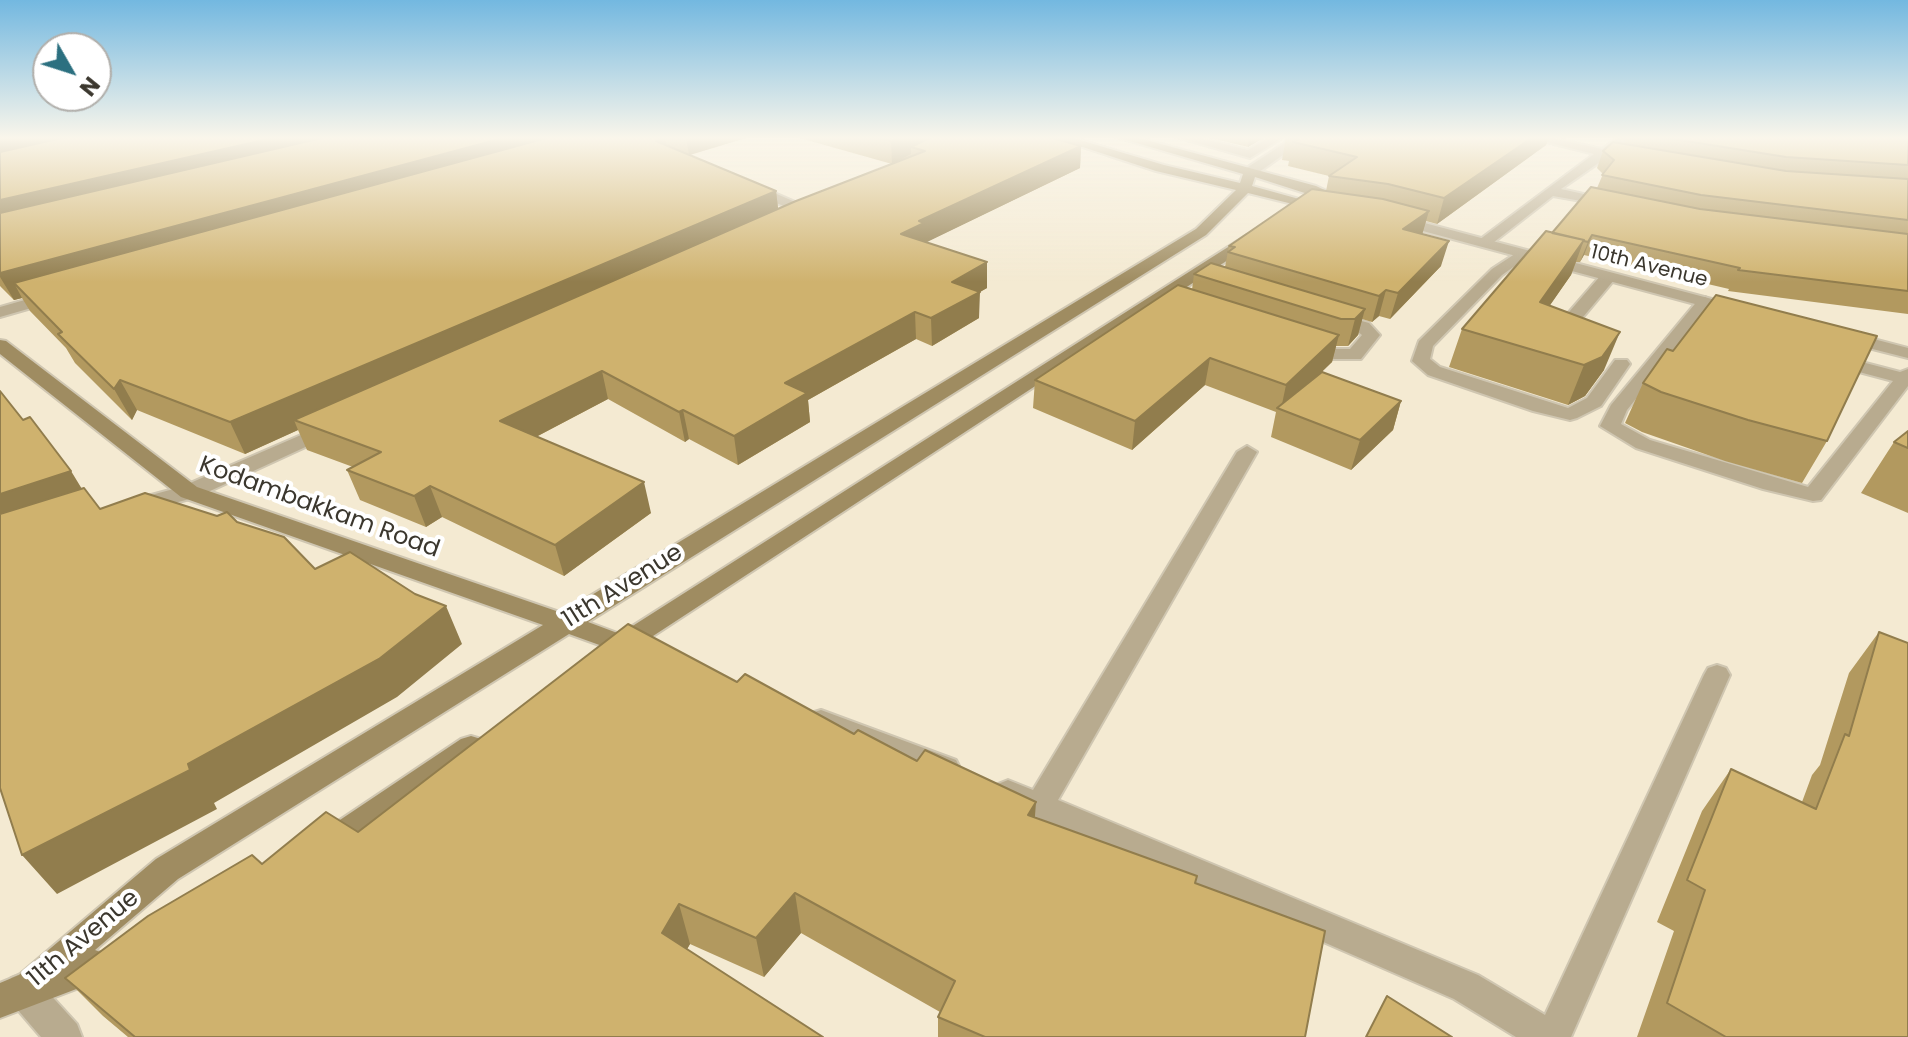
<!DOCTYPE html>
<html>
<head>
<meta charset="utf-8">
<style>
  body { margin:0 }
  #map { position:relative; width:1908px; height:1037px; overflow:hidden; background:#f4ead2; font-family:Poppins,sans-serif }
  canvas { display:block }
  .north { position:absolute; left:32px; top:32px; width:80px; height:80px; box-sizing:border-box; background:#fff; border:2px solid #b1afab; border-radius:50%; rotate:129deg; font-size:22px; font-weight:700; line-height:32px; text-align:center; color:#3b372e }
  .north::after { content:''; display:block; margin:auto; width:28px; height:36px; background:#2c7080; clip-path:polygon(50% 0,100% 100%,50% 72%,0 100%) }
</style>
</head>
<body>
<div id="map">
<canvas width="1908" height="1037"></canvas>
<div class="north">N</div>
</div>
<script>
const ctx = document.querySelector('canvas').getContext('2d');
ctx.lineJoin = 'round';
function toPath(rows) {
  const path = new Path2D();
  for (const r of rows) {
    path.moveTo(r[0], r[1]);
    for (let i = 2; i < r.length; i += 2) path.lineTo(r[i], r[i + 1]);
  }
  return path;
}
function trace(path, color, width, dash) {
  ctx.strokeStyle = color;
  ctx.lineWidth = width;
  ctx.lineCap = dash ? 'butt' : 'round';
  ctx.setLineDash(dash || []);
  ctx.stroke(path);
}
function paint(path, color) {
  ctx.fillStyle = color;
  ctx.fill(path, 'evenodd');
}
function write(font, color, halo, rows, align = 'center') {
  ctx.font = font + ' Poppins,sans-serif';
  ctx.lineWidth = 8;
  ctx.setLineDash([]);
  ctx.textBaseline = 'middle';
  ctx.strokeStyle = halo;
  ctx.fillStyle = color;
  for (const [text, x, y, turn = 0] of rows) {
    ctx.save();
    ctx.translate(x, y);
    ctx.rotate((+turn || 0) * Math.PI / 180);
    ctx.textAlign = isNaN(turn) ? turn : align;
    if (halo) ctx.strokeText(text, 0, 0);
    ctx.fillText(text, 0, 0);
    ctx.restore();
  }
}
const minor = toPath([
  [1176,137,1196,137,1248,150,1270,137,1284,137,1250,158,1176,137],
  [1294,137,1308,137,1255,175,1245,175,1245,169,1294,137],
  [1526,137,1548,137,1602,149,1619,137,1633,137,1615,151,1635,158,1629,162,1607,157,1561,189,1615,201,1615,207,1553,196,1489,246,1479,246,1479,240,1594,154,1526,137],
  [746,185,756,185,816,211,804,214,746,191,746,185],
  [1521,250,1526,252,1526,258,1502,275,1433,346,1430,359,1440,367,1568,408,1587,398,1615,360,1627,360,1630,364,1601,406,1577,418,1570,420,1533,411,1428,375,1412,361,1419,341,1492,269,1521,250],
  [1608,272,1616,277,1614,280,1568,335,1556,335,1553,331,1556,327,1602,274,1608,272],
  [53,292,59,294,59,300,0,317,0,307,53,292],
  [1705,297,1713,302,1627,410,1621,424,1650,440,1808,487,1893,381,1829,364,1826,360,1829,356,1835,355,1900,372,1908,369,1908,386,1821,500,1813,501,1763,489,1636,448,1600,426,1611,405,1699,299,1705,297],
  [1332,313,1369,323,1380,335,1361,359,1332,359,1298,349,1295,345,1304,340,1334,349,1350,349,1362,335,1357,331,1326,322,1324,318,1326,314,1332,313],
  [331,422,338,424,341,428,338,432,197,497,137,513,126,506,129,501,181,487,331,422],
  [1247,446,1257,452,1058,800,1478,975,1545,1015,1704,675,1708,668,1717,665,1726,668,1730,675,1571,1037,1516,1037,1454,999,998,800,993,792,998,784,1008,780,1033,790,1237,452,1247,446],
  [821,710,956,760,960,768,956,776,946,779,811,727,807,720,811,713,821,710],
  [23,973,35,978,77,1024,82,1037,41,1037,11,1002,6,990,11,978,23,973]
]);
const tertiary = toPath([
  [1398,216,1742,307,1744,310,1736,315,1393,223,1391,220,1398,216],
  [1843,331,1908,348,1908,358,1837,340,1834,336,1837,332,1843,331]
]);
const secondary = toPath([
  [1052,137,1070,137,1164,165,1240,183,1243,174,1116,137,1135,137,1316,186,1346,200,1339,204,1255,177,1252,186,1328,207,1321,211,1248,193,1206,235,588,622,620,634,1247,235,1257,235,1257,241,627,653,618,656,609,653,605,647,569,634,178,879,95,950,108,955,113,966,108,977,0,1018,0,983,19,975,156,859,543,625,181,497,0,354,0,340,6,341,197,487,562,613,1196,229,1236,190,1156,171,1052,137],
  [471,736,481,739,485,747,481,755,338,854,327,858,316,854,312,845,316,836,461,739,471,736]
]);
const wall = toPath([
  [0,137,749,137,690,155,776,191,778,209,892,164,796,137,1049,137,1081,146,1080,168,926,242,987,288,979,292,979,318,932,346,916,339,808,400,810,422,738,465,689,439,685,442,608,399,536,437,651,513,564,576,442,517,426,527,360,500,347,470,353,467,307,450,298,430,245,454,137,410,132,420,75,363,66,348,30,311,22,298,14,300,0,286],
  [1206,137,1265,137,1248,147],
  [1286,137,1549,137,1546,145,1437,224,1426,221,1422,234,1441,266,1390,319,1379,316,1372,322,1362,319,1358,335,1348,346,1336,346,1332,362,1318,375,1401,401,1393,430,1351,470,1271,437,1276,412,1205,385,1132,450,1033,408,1035,380,1192,290,1194,274,1225,267,1229,246,1326,191,1329,176,1288,166,1289,161,1282,160],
  [1627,137,1908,137,1908,314,1728,291,1729,289,1584,255,1580,262,1576,262,1571,275,1549,306,1604,370,1585,396,1568,405,1449,367,1462,329,1552,233,1597,188,1603,174,1597,168,1603,151,1624,144],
  [1643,383,1827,441,1802,483,1725,461,1642,432,1625,423],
  [1908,431,1908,513,1861,493,1894,442],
  [1879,632,1908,1037,1637,1037,1674,931,1657,922,1702,811,1731,769,1802,802,1812,775,1820,765,1849,673],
  [737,682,917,761,1035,818,1196,883,1305,1037,938,1037,938,1017,940,1012,801,933,764,977,690,944,687,949,823,1037,128,1037,103,1016,65,978,262,864,358,832]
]);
const shadedWall = toPath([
  [12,137,122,137,0,165,0,139],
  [277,137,379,137,0,228,0,200],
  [507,137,592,137,14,283,22,298,14,300,0,277,0,273],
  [686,137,749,137,689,155],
  [900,137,948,137,911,147,911,154,892,164,891,141],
  [1249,137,1265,137,1248,147],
  [1533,137,1549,137,1546,145,1437,224,1444,198],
  [665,138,669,161,656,141],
  [1081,146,1080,168,925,243,901,234,919,221],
  [776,191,779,216,294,420,298,430,245,454,230,422],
  [1429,211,1422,235,1403,229],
  [1592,235,1584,255,1580,262,1588,242],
  [1584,240,1571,275,1526,340,1540,302],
  [1449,241,1441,266,1390,319,1398,293],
  [987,262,987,288,975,295,980,292,979,318,932,346,931,318,952,282],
  [1386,290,1379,316,1372,322,1379,296],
  [1365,309,1358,335,1348,346,1355,319],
  [915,312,916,339,808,400,810,422,738,465,734,436,785,383],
  [1620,332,1604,370,1585,396,1568,405,1584,365],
  [1339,335,1332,362,1283,410,1281,409,1286,385],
  [1210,358,1205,385,1132,450,1135,421],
  [602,371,608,399,509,451,500,421],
  [120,380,137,410,132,420,114,389],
  [1401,401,1393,430,1351,470,1360,440],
  [683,410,689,439,685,442,679,412],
  [71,471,93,507,0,539,0,494],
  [644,482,651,513,564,576,555,545],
  [430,486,442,517,426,527,414,496],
  [446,606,462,644,397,697,214,803,217,809,57,894,22,855,188,764],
  [1036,802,1033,843,1028,815],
  [795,893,801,933,764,977,756,938],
  [679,904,690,944,674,972,662,933]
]);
const building = toPath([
  [66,137,277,137,0,200,0,152,66,137],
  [326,137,507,137,0,273,0,213,326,137],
  [550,137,662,137,665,138,656,141,776,191,230,422,120,380,114,389,58,334,62,332,14,283,550,137],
  [875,137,900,137,891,141,875,137],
  [931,137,1049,137,1081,146,919,221,924,223,901,234,987,262,952,282,980,292,931,318,915,312,785,383,807,393,734,436,683,410,679,412,602,371,500,421,644,482,555,545,430,486,414,496,347,470,381,452,294,420,796,201,925,151,911,147,931,137],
  [1290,137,1533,137,1444,198,1388,184,1329,176,1357,157,1293,142,1299,139,1290,137],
  [1661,137,1908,137,1908,165,1786,157,1661,137],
  [1613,142,1786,171,1908,179,1908,220,1701,195,1602,175,1614,160,1603,151,1613,142],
  [1591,187,1700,209,1908,234,1908,291,1738,270,1740,268,1592,235,1588,242,1584,241,1584,240,1552,233,1591,187],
  [1312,189,1383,199,1429,211,1403,229,1449,241,1398,293,1386,290,1379,296,1228,252,1235,247,1229,246,1312,189],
  [1546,231,1584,240,1540,302,1620,332,1602,357,1584,365,1462,329,1546,231],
  [1211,263,1365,309,1355,319,1341,319,1194,274,1211,263],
  [1178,285,1339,335,1286,385,1210,358,1135,421,1035,380,1178,285],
  [1716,295,1877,336,1827,441,1748,420,1661,392,1643,383,1667,349,1673,351,1716,295],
  [1322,372,1401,401,1360,440,1277,408,1322,372],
  [0,391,23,420,30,417,71,471,0,494,0,391],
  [1908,431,1908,448,1894,442,1908,431],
  [84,488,100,509,145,493,217,516,227,512,237,522,284,537,315,569,350,552,415,594,446,606,379,659,188,764,190,770,22,855,0,788,0,514,84,488],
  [628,624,737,682,745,674,854,734,858,730,917,761,925,750,1036,802,1028,815,1197,876,1195,883,1325,931,1305,1037,985,1037,938,1017,955,981,795,893,756,938,679,904,662,933,823,1037,135,1037,65,978,148,916,252,855,262,864,326,812,358,832,628,624],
  [1879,632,1908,643,1908,1037,1726,1037,1667,1003,1705,890,1687,880,1731,769,1816,809,1845,734,1849,736,1879,632],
  [1387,996,1452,1037,1366,1037,1387,996]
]);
const farStreetnames = [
  ["10th Avenue",1649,267,14]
];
const streetNames = [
  ["Kodambakkam Road",319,508,20],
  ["11th Avenue",623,587,-32],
  ["11th Avenue",84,939,-40]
];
trace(minor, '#cfc6b1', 4);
trace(tertiary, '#cfc6b1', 4);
trace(secondary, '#cfc6b1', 4);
paint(minor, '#b8ab8f');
paint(tertiary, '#b8ab8f');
paint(secondary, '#9f8c61');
paint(wall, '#b2995f');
paint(shadedWall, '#917d4d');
paint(building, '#cfb26e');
trace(building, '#917d4d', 2);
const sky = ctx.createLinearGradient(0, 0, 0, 282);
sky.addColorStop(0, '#73b8e0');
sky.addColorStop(0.49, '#faf6eb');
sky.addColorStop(1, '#faf6eb00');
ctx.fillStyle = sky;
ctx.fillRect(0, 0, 1908, 282);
write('20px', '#3b372e', '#fff', farStreetnames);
write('24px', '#3b372e', '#fff', streetNames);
</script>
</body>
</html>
